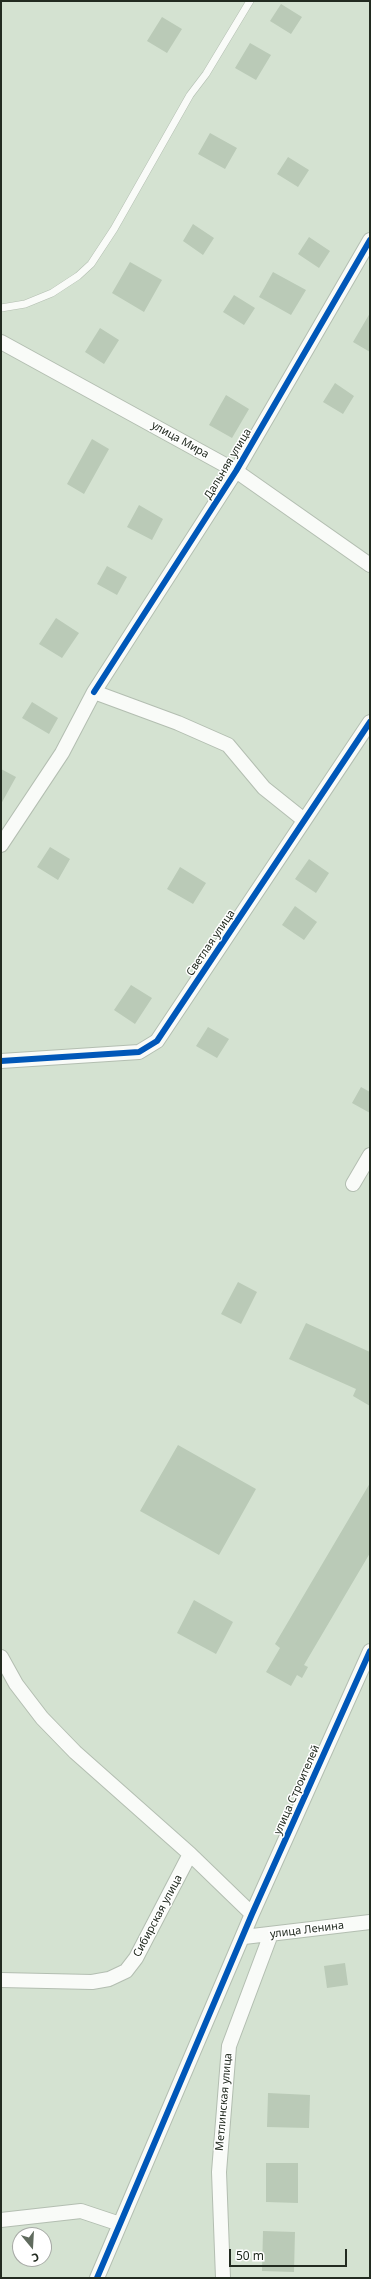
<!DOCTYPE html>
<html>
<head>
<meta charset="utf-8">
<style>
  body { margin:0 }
  #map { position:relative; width:371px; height:2279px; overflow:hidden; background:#d4e2d1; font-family:"Noto Sans",sans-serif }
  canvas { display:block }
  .frame { position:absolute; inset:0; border:2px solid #222b20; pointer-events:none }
  .north { position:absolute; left:12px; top:2227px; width:40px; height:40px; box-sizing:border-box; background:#fff; border:1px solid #a7aaa6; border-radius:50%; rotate:162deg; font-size:11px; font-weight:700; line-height:16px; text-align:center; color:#222b20 }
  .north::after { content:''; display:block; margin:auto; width:14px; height:18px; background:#606b5e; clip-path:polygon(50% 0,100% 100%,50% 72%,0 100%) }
  .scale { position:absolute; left:229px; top:2249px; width:118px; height:18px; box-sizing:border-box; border:2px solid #222b20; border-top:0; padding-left:5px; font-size:12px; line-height:14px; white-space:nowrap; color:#222b20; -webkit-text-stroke:3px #fff; paint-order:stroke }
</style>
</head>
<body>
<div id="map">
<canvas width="371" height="2279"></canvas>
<div class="frame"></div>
<div class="north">С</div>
<div class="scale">50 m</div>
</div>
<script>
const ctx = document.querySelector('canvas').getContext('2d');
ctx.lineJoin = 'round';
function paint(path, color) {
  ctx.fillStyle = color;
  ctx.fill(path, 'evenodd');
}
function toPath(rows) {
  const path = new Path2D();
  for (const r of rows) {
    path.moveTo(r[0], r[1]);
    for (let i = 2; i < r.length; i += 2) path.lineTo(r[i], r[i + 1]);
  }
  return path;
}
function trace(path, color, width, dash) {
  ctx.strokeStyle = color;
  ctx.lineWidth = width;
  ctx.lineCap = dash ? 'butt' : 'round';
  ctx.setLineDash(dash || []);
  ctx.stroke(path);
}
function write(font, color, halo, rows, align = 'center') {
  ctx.font = font + ' "Noto Sans",sans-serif';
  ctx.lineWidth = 3;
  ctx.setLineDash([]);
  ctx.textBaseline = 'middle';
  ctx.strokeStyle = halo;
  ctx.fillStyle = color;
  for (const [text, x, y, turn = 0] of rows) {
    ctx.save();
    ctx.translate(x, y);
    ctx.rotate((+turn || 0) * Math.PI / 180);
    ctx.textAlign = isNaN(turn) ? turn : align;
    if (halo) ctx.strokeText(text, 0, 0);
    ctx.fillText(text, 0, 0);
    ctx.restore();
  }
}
const building = toPath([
  [281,4,302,17,291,34,270,21],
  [162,17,182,29,167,53,147,41],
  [250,43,271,55,256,80,235,68],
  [210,133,237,148,225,169,198,154],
  [288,157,309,170,298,187,277,174],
  [193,224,214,238,203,255,183,241],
  [309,237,330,251,319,268,298,254],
  [130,262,162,280,144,312,112,293],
  [273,272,306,290,291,315,259,297],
  [234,295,255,308,244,325,223,312],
  [370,313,370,352,353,342],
  [100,328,119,340,104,364,85,352],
  [335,383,354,396,343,414,323,402],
  [226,395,249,409,232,438,209,425],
  [92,439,109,449,84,494,67,484],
  [139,505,163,519,152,540,127,527],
  [107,566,127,577,117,595,97,584],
  [56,618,79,633,62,658,39,644],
  [32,702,58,718,49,734,22,718],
  [1,769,16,777,1,804],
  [50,847,70,859,58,880,37,867],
  [309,859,329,873,316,893,295,879],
  [180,867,206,883,193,904,167,889],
  [295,906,317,922,304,940,282,925],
  [131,985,152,998,135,1024,114,1010],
  [208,1027,229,1039,217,1058,196,1046],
  [361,1087,370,1092,370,1113,352,1103],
  [238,1282,257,1292,241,1324,221,1314],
  [306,1323,370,1352,370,1406,353,1396,356,1389,289,1359],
  [178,1445,256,1489,219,1555,140,1511],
  [370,1483,370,1553,304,1665,308,1667,302,1678,297,1675,291,1686,266,1672,280,1648,275,1644],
  [194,1600,233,1622,216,1654,177,1633],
  [345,1963,348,1985,327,1988,324,1966],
  [268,2093,310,2095,309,2128,267,2127],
  [266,2163,298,2163,298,2203,266,2202],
  [263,2231,295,2232,294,2272,262,2271]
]);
const service = toPath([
  [1,308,25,304,52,293,78,276,91,264,114,229,190,95,206,74,250,1]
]);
const minor = toPath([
  [1,342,236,471,370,565],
  [94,692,236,471,370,240],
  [1,845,62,753,94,692,178,723,228,745,264,788,304,820],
  [1,1061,139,1052,157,1041,370,722],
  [353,1184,370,1155],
  [1,1657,16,1684,42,1718,75,1752,190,1854,252,1914],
  [244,1937,370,1922],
  [1,1980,92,1982,109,1979,126,1971,136,1958,190,1854],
  [1,2220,81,2211,120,2224],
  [97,2278,252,1914,370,1651],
  [223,2278,219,2172,229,2046,271,1934]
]);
const cycleway = toPath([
  [94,692,236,471,370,240],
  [1,1061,139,1052,157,1041,370,722],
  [97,2278,252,1914,370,1651]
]);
const streetNames = [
  ["улица Мира",180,440,29],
  ["Дальняя улица",228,464,-59],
  ["Светлая улица",211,943,-56],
  ["улица Строителей",297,1790,-66],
  ["Сибирская улица",158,1916,-62],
  ["улица Ленина",307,1930,-7],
  ["Метлинская улица",224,2102,-85]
];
paint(building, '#bacab7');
trace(service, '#b3beb1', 8);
trace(minor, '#b3beb1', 16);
trace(service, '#f9fbf8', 7);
trace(minor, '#f9fbf8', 14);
trace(cycleway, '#0057b8', 6);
write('11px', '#222b20', '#fff', streetNames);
</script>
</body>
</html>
